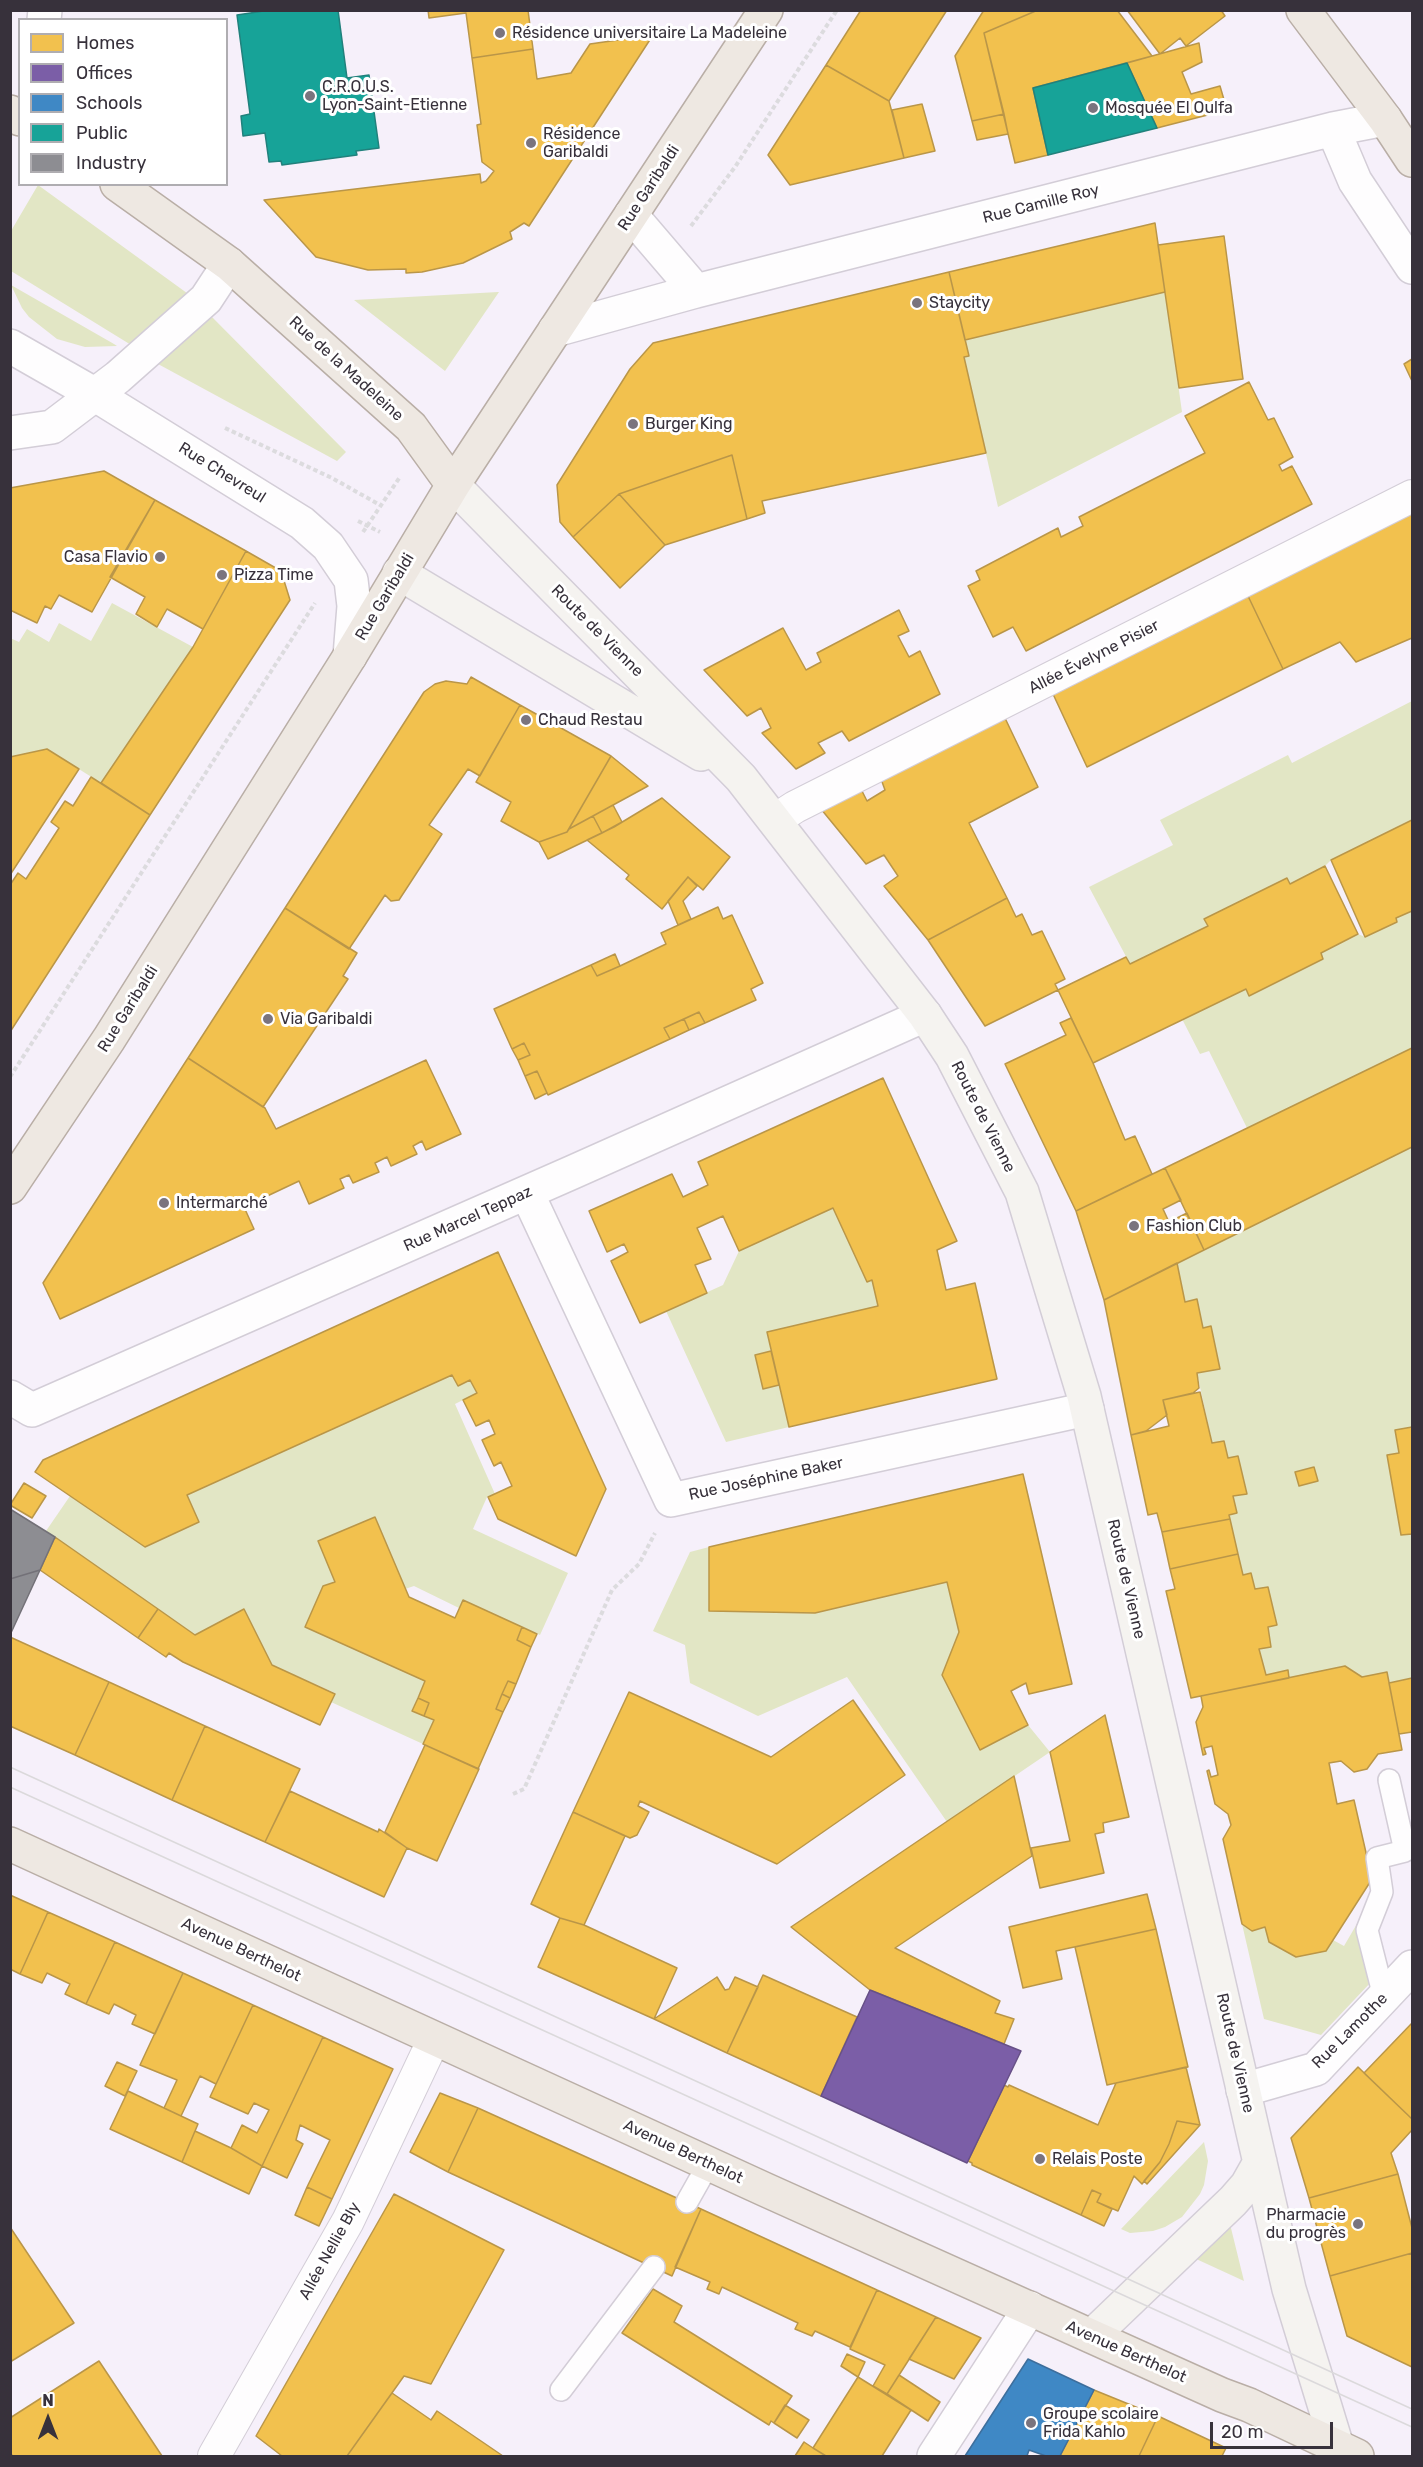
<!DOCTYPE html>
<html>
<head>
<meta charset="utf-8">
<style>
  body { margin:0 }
  #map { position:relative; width:1423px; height:2467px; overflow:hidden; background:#f6f0fa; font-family:Rubik,sans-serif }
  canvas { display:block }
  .frame { position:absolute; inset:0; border:12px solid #37313b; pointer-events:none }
  .legend { position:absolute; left:18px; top:18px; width:210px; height:168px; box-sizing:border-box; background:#fff; border:2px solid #afadb1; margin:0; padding:8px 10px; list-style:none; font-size:18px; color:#37313b }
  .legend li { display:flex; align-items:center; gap:12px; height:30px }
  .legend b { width:30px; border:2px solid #afadb1 }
  .north { position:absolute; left:18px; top:2389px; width:60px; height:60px; -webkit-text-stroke:4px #fff; paint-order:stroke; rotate:0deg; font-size:16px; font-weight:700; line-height:24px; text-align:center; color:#37313b }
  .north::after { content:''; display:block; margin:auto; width:21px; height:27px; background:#37313b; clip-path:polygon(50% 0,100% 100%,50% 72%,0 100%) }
  .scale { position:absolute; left:1210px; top:2422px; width:123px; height:27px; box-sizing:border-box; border:3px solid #37313b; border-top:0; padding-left:8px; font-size:18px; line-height:21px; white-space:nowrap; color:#37313b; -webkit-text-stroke:4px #fff; paint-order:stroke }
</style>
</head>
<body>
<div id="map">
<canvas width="1423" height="2467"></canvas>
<div class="frame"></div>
<ul class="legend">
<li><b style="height:16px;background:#f2c14e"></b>Homes</li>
<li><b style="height:16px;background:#7b5ea7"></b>Offices</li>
<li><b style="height:16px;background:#3f88c5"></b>Schools</li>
<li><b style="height:16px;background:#17a398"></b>Public</li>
<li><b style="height:16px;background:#8d8d92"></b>Industry</li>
</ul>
<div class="north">N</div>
<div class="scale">20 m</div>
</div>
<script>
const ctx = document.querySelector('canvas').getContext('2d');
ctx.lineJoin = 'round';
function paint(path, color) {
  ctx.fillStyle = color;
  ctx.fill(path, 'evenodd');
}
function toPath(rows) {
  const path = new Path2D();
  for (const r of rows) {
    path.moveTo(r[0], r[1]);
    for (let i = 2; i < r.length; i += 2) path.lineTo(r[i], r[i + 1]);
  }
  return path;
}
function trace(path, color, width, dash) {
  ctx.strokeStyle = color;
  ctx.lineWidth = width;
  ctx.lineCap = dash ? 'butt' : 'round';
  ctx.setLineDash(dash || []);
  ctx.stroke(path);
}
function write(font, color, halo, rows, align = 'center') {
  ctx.font = font + ' Rubik,sans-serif';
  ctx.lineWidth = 6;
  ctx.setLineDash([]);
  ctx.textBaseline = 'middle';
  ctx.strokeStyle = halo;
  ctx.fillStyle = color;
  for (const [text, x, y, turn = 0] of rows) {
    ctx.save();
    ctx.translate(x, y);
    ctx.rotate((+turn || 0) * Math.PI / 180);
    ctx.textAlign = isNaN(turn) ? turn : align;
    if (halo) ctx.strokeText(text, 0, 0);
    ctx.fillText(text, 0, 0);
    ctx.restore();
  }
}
const green = toPath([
  [38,185,191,296,136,348,11,271,11,231],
  [11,285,114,344,117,346,85,347,57,339,29,317,22,308],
  [499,292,445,371,354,300,498,292],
  [1165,292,1182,412,998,507,964,357,965,340],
  [210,315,346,452,337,461,158,364],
  [112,603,193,647,101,783,47,749,11,757,10,638,19,642,27,629,49,642,59,623,91,641],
  [1412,701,1412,820,1331,860,1325,866,1290,884,1287,878,1204,919,1208,926,1130,964,1089,887,1173,845,1160,820,1288,755,1292,763],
  [1412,911,1412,1048,1247,1128,1209,1051,1200,1054,1182,1019,1246,989,1323,959,1321,953,1358,934,1365,937,1397,922,1396,918],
  [1412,1147,1412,1427,1395,1430,1399,1453,1387,1455,1401,1535,1411,1534,1412,1539,1412,1678,1389,1683,1386,1672,1362,1677,1345,1666,1289,1678,1288,1671,1266,1675,1259,1649,1271,1646,1268,1627,1277,1624,1268,1587,1255,1589,1251,1574,1243,1575,1229,1515,1237,1512,1233,1496,1247,1493,1238,1456,1228,1458,1224,1441,1212,1443,1197,1373,1219,1369,1210,1326,1203,1328,1197,1299,1185,1302,1177,1263],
  [833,1208,867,1281,872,1280,878,1306,767,1332,771,1351,755,1355,763,1389,779,1385,789,1427,726,1442,666,1311,723,1285,739,1251],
  [452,1375,458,1386,470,1380,477,1393,455,1404,495,1494,487,1497,473,1529,568,1573,540,1635,463,1600,459,1608,414,1586,405,1589,335,1582,323,1587,305,1627,425,1681,412,1710,434,1720,423,1744,331,1702,335,1693,272,1665,244,1609,195,1635,46,1531,70,1496,145,1547,199,1522,187,1495],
  [709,1547,709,1611,815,1613,947,1582,959,1632,942,1675,979,1749,1028,1725,1050,1752,947,1822,847,1677,758,1716,690,1683,685,1645,653,1631,690,1552],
  [1358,1922,1372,1981,1321,2035,1264,2019,1242,1924,1252,1931,1265,1927,1269,1942,1296,1957,1326,1951,1333,1940,1344,1946],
  [1204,2142,1208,2161,1204,2185,1200,2194,1182,2217,1165,2227,1153,2231,1130,2233,1121,2229],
  [1229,2220,1244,2281,1194,2258]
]);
const homes = toPath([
  [428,10,528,10,533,49,472,58,466,13,429,18,428,10],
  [861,10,947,10,889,101,826,65,861,10],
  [984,10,1038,10,984,33,1004,114,972,121,955,56,984,10],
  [1038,10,1117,10,1152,56,1033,88,1048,155,1015,163,984,33,1038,10],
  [1127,10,1221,10,1225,16,1186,46,1180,38,1160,54,1127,10],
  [653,35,529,226,524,223,510,232,512,239,463,263,422,272,406,273,406,269,368,270,316,257,264,200,480,174,481,183,486,181,494,171,482,162,477,125,481,124,472,58,533,49,537,79,571,73,590,44,653,35],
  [1199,43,1202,62,1182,72,1191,94,1220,86,1227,110,1157,128,1127,63,1199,43],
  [826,65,889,101,904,158,790,185,768,155,826,65],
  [922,104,935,151,904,158,892,110,922,104],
  [1004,114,1008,134,977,140,972,121,1004,114],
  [1155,223,1165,292,965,340,949,272,1155,223],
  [1224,236,1243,379,1179,388,1158,245,1224,236],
  [949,272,969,356,964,357,986,453,762,501,765,513,747,519,732,455,619,494,573,537,560,522,557,485,630,369,653,343,949,272],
  [1412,359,1412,381,1404,364,1412,359],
  [1249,382,1268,420,1274,418,1293,457,1279,465,1282,471,1292,466,1312,504,1026,651,1013,627,993,637,968,586,980,580,976,571,1058,528,1061,537,1083,526,1079,517,1205,453,1185,416,1249,382],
  [732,455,747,519,665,545,619,494,732,455],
  [104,471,155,500,92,612,59,595,51,609,45,606,37,623,10,610,10,488,104,471],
  [619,494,665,545,620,588,573,537,619,494],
  [155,500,246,551,203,629,167,609,157,627,136,614,145,597,110,577,155,500],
  [1412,512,1412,638,1356,662,1340,642,1283,669,1248,596,1412,512],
  [246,551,281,571,290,600,150,815,101,783,193,647,246,551],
  [1248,596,1283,669,1087,767,1053,694,1248,596],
  [899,610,909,631,898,636,909,657,920,651,940,694,849,741,842,731,818,743,825,753,796,769,762,733,771,728,761,708,747,716,704,670,783,628,806,670,821,662,817,653,899,610],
  [471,677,520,705,480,776,468,769,429,825,442,834,399,900,391,901,385,895,349,949,285,908,424,692,435,684,446,681,467,684,471,677],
  [520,705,611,756,567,832,539,842,501,821,511,802,476,782,520,705],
  [1004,716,1038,787,969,823,1007,898,928,940,884,886,898,876,884,855,866,864,821,809,861,789,867,801,885,790,881,779,1004,716],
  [47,749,79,769,10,875,10,757,47,749],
  [611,756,648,786,569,829,611,756],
  [91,777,150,815,10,1032,10,885,18,873,26,879,59,828,51,822,65,801,73,806,91,777],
  [662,798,730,857,703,890,688,877,662,909,626,879,629,875,587,840,614,827,662,798],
  [613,805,622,822,602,833,593,816,613,805],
  [593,816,602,833,548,859,539,842,567,832,569,829,593,816],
  [1412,820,1412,911,1396,918,1397,922,1365,937,1331,860,1412,820],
  [1325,866,1358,934,1321,953,1323,959,1249,996,1246,989,1093,1063,1058,990,1126,957,1130,964,1208,926,1204,919,1287,878,1290,884,1325,866],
  [688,877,697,886,683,901,691,919,678,925,668,901,688,877],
  [1007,898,1016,917,1022,914,1032,935,1042,931,1065,979,1055,984,1058,990,985,1026,928,940,1007,898],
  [718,907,723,919,732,915,763,983,751,989,756,1000,705,1023,699,1012,664,1028,670,1039,548,1095,537,1071,525,1076,518,1060,530,1055,524,1043,512,1049,494,1009,591,965,597,976,620,966,666,944,661,933,718,907],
  [285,908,357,953,343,976,348,979,263,1107,188,1058,285,908],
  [615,954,620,966,597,976,591,965,615,954],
  [699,1012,705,1023,689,1030,684,1019,699,1012],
  [1071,1018,1093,1063,1125,1140,1135,1136,1152,1174,1076,1211,1005,1064,1066,1035,1060,1023,1071,1018],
  [684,1019,689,1030,670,1039,664,1028,684,1019],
  [524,1043,530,1055,518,1060,512,1049,524,1043],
  [1412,1048,1412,1147,1204,1250,1165,1168,1412,1048],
  [188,1058,265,1108,276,1129,426,1060,461,1134,426,1150,422,1141,413,1146,417,1154,391,1166,387,1157,375,1163,379,1172,353,1183,349,1175,340,1179,344,1188,309,1204,299,1181,244,1207,254,1229,60,1319,43,1283,188,1058],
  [537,1071,547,1093,535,1099,525,1076,537,1071],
  [883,1078,957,1241,937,1250,946,1290,975,1283,997,1379,789,1427,767,1332,878,1306,872,1280,867,1282,833,1208,739,1251,723,1216,697,1228,711,1259,695,1265,707,1293,640,1323,611,1261,628,1252,624,1244,607,1252,589,1211,672,1174,683,1197,708,1185,698,1162,883,1078],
  [1165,1168,1181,1200,1163,1209,1169,1222,1187,1213,1204,1250,1104,1300,1076,1211,1165,1168],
  [498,1252,606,1489,576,1556,498,1519,488,1497,512,1486,501,1462,494,1466,482,1440,495,1434,489,1420,476,1426,463,1400,477,1393,470,1380,458,1386,452,1375,187,1495,199,1522,145,1547,35,1472,43,1460,498,1252],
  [1177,1263,1185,1302,1197,1299,1203,1328,1211,1326,1220,1369,1197,1373,1199,1388,1193,1393,1163,1400,1167,1415,1146,1431,1131,1435,1104,1300,1177,1263],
  [771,1351,779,1385,763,1389,755,1355,771,1351],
  [1200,1392,1212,1443,1224,1441,1228,1458,1238,1456,1247,1494,1233,1496,1237,1513,1229,1515,1230,1519,1162,1532,1157,1513,1148,1515,1131,1435,1169,1426,1163,1400,1200,1392],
  [1412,1427,1412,1534,1401,1535,1387,1455,1399,1453,1395,1430,1412,1427],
  [1314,1467,1318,1481,1299,1486,1295,1472,1314,1467],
  [1023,1474,1072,1684,1029,1694,1026,1683,1011,1691,1028,1725,980,1750,942,1675,959,1632,947,1582,815,1613,709,1611,709,1547,1023,1474],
  [24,1483,46,1496,32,1518,10,1505,24,1483],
  [375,1517,409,1597,455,1618,463,1600,522,1627,517,1640,531,1647,516,1684,508,1681,502,1694,496,1709,503,1712,478,1769,423,1744,434,1720,424,1716,429,1703,418,1698,425,1681,305,1627,323,1586,335,1582,318,1541,375,1517],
  [1230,1519,1238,1554,1170,1569,1162,1532,1230,1519],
  [55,1537,158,1609,138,1638,40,1570,55,1537],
  [1238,1554,1243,1575,1251,1573,1255,1589,1268,1587,1277,1625,1268,1627,1271,1647,1259,1649,1266,1675,1288,1670,1289,1678,1191,1698,1166,1591,1175,1589,1170,1569,1238,1554],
  [158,1609,195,1635,244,1609,272,1665,335,1694,320,1725,183,1662,169,1653,166,1657,138,1638,158,1609],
  [522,1627,537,1634,531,1647,517,1640,522,1627],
  [10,1637,109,1682,75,1755,10,1726,10,1637],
  [1345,1666,1362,1677,1387,1672,1402,1750,1378,1754,1367,1769,1354,1772,1341,1761,1329,1763,1337,1804,1354,1800,1372,1879,1326,1951,1296,1957,1269,1942,1265,1927,1252,1931,1242,1924,1223,1839,1231,1825,1228,1814,1215,1804,1207,1771,1209,1770,1211,1777,1218,1775,1212,1746,1204,1748,1206,1754,1203,1755,1196,1722,1203,1707,1201,1696,1345,1666],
  [1412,1678,1412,1732,1399,1734,1389,1683,1412,1678],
  [508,1681,516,1684,510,1698,502,1694,508,1681],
  [109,1682,205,1726,172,1800,75,1755,109,1682],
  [629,1692,771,1757,853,1700,905,1775,777,1864,640,1801,638,1806,649,1812,637,1835,630,1838,573,1812,629,1692],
  [502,1694,510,1698,503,1712,496,1709,502,1694],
  [418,1698,429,1703,424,1716,412,1711,418,1698],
  [1105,1715,1129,1817,1103,1823,1104,1832,1095,1834,1104,1873,1040,1888,1031,1848,1070,1841,1050,1752,1105,1715],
  [205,1726,300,1769,265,1842,172,1800,205,1726],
  [425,1745,479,1769,437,1861,407,1848,385,1832,425,1745],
  [1014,1776,1032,1856,895,1948,1000,2001,995,2013,1014,2019,1004,2044,870,1990,791,1927,1014,1776],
  [290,1791,378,1832,379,1829,407,1848,384,1897,265,1842,290,1791],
  [573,1812,625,1836,584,1925,560,1918,531,1904,573,1812],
  [1147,1894,1156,1929,1056,1951,1062,1979,1023,1988,1009,1927,1147,1894],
  [10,1895,48,1912,20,1974,10,1969,10,1895],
  [48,1912,115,1942,86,2004,65,1994,70,1984,47,1973,42,1983,20,1974,48,1912],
  [560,1918,584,1925,677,1968,654,2019,538,1967,560,1918],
  [1156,1929,1188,2067,1107,2085,1075,1947,1156,1929],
  [115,1942,183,1973,155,2034,132,2024,136,2015,114,2004,109,2014,86,2004,115,1942],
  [183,1973,253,2005,216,2084,200,2076,181,2116,164,2108,177,2080,140,2065,183,1973],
  [763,1975,857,2017,821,2096,727,2053,763,1975],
  [717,1977,725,1990,729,1989,735,1977,758,1987,727,2053,654,2019,717,1977],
  [253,2005,323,2037,262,2166,231,2148,242,2125,257,2133,269,2110,254,2103,248,2114,210,2097,253,2005],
  [1412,2023,1412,2119,1364,2073,1412,2023],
  [323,2037,393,2069,332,2199,307,2187,330,2140,300,2125,296,2140,303,2144,287,2178,262,2166,323,2037],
  [117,2062,137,2071,125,2096,105,2086,117,2062],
  [1186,2067,1200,2125,1177,2121,1169,2144,1160,2162,1142,2184,1134,2176,1118,2211,1097,2202,1101,2194,1092,2190,1081,2215,972,2165,972,2163,968,2161,1004,2085,1008,2087,1009,2085,1098,2125,1116,2083,1186,2067],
  [1358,2067,1412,2119,1412,2130,1391,2153,1398,2174,1309,2198,1291,2138,1358,2067],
  [128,2091,198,2124,182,2162,110,2129,128,2091],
  [440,2093,478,2108,448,2172,410,2152,440,2093],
  [478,2108,701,2209,672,2276,448,2172,478,2108],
  [1177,2121,1200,2125,1147,2184,1144,2181,1160,2162,1169,2144,1177,2121],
  [195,2131,231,2148,262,2166,249,2194,182,2162,195,2131],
  [1398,2174,1412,2228,1412,2253,1330,2276,1309,2198,1398,2174],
  [307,2187,332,2199,319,2226,295,2215,307,2187],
  [1092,2190,1101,2194,1097,2202,1112,2209,1104,2226,1081,2215,1092,2190],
  [394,2194,504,2250,431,2384,404,2376,347,2456,282,2456,256,2436,394,2194],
  [701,2209,877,2290,850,2347,815,2331,812,2336,795,2329,798,2323,722,2287,719,2294,707,2289,710,2282,675,2267,701,2209],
  [10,2227,74,2323,10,2362,10,2227],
  [1412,2253,1412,2367,1347,2336,1330,2276,1412,2253],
  [653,2289,682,2306,674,2322,792,2396,774,2423,771,2421,769,2425,622,2333,653,2289],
  [877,2290,936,2317,887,2394,873,2386,885,2365,850,2349,877,2290],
  [936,2317,981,2338,954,2379,909,2359,936,2317],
  [847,2354,865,2362,858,2377,841,2366,847,2354],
  [99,2361,162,2456,13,2456,10,2453,10,2418,99,2361],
  [899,2375,940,2402,928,2421,887,2394,899,2375],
  [858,2377,911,2410,882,2456,826,2456,813,2448,858,2377],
  [1094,2390,1158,2416,1139,2456,1060,2456,1094,2390],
  [392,2393,431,2420,437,2411,503,2456,347,2456,392,2393],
  [785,2405,809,2420,797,2438,774,2423,785,2405],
  [1158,2416,1226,2448,1222,2456,1139,2456,1158,2416],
  [804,2442,813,2448,826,2456,795,2456,804,2442]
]);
const offices = toPath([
  [870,1990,1021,2051,967,2163,821,2096,870,1990]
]);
const schools = toPath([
  [1028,2359,1094,2390,1060,2456,1046,2456,1029,2450,1027,2456,965,2456,1028,2359]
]);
const public = toPath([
  [270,10,338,10,347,78,369,75,379,148,356,151,357,155,282,165,281,161,269,162,265,133,243,136,241,116,250,114,237,15,270,10],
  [1127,63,1157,128,1048,155,1033,88,1127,63]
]);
const industry = toPath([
  [10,1509,55,1537,40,1570,10,1579,10,1509],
  [40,1570,10,1635,10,1579,40,1570]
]);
const path = toPath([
  [691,226,735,167,837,10],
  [225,428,332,478,380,505],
  [358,521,380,532],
  [363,532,400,477],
  [10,1077,315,603],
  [513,1794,524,1789,612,1590,639,1564,655,1533]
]);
const service = toPath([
  [1384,1997,1367,1930,1382,1892,1377,1858,1405,1851,1389,1780],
  [687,2202,709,2163],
  [561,2390,654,2267]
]);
const pedestrian = toPath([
  [775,820,795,807,1412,496],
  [214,2456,348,2221,434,2039]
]);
const minor = toPath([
  [44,20,45,10],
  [1333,129,1355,181,1412,267],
  [631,215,696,291,1333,129,1385,119],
  [555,330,696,291],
  [10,346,94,394,302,523,328,546,351,580,354,606,350,656],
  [10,433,52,427,118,377,206,299,229,264],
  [527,1193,671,1500,1087,1409],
  [10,1397,32,1410,573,1172,925,1015],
  [1243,2090,1316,2069,1412,1967],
  [934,2456,1030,2308]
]);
const secondary = toPath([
  [453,485,741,778,925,1015,952,1056,1022,1192,1084,1396,1289,2289,1340,2456],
  [399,573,701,754],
  [1092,2336,1233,2201,1247,2185,1260,2162]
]);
const primary = toPath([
  [1303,10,1385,119,1412,160],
  [10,112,20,119],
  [117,184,229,264,411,427,453,485],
  [10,1187,109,1039,350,656,453,485,766,10],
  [10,1844,766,2190,1222,2395,1249,2405,1357,2456]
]);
const tram = toPath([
  [10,1767,1412,2409],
  [10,1787,1412,2427]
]);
const markers = [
  [500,33,6,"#7a747e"],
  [310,96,6,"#7a747e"],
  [1093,108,6,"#7a747e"],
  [531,143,6,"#7a747e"],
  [917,303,6,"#7a747e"],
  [633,424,6,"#7a747e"],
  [160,557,6,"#7a747e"],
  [222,575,6,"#7a747e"],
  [526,720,6,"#7a747e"],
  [268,1019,6,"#7a747e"],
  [164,1203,6,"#7a747e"],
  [1134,1226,6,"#7a747e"],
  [1040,2159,6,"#7a747e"],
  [1358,2224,6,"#7a747e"],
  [1031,2423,6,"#7a747e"]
];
const poiNames = [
  ["Résidence universitaire La Madeleine",512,33],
  ["C.R.O.U.S.",322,87],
  ["Lyon-Saint-Etienne",322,105],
  ["Mosquée El Oulfa",1105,108],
  ["Résidence",543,134],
  ["Garibaldi",543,152],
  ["Staycity",929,303],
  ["Burger King",645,424],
  ["Casa Flavio",148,557,"right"],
  ["Pizza Time",234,575],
  ["Chaud Restau",538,720],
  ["Via Garibaldi",280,1019],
  ["Intermarché",176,1203],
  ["Fashion Club",1146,1226],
  ["Relais Poste",1052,2159],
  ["Pharmacie",1346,2215,"right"],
  ["du progrès",1346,2233,"right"],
  ["Groupe scolaire",1043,2414],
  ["Frida Kahlo",1043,2432]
];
const streetNames = [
  ["Rue Garibaldi",649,188,-57],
  ["Rue Camille Roy",1041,204,-14],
  ["Rue de la Madeleine",346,369,42],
  ["Rue Chevreul",222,473,32],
  ["Rue Garibaldi",385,597,-59],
  ["Route de Vienne",597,631,45],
  ["Allée Évelyne Pisier",1094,657,-27],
  ["Rue Garibaldi",128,1009,-58],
  ["Route de Vienne",983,1117,63],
  ["Rue Marcel Teppaz",468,1219,-24],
  ["Rue Joséphine Baker",766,1479,-12],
  ["Route de Vienne",1126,1579,77],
  ["Avenue Berthelot",241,1950,25],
  ["Rue Lamothe",1350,2031,-45],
  ["Route de Vienne",1235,2053,77],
  ["Avenue Berthelot",683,2152,25],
  ["Allée Nellie Bly",330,2251,-61],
  ["Avenue Berthelot",1126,2352,24]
];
paint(green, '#e2e6c5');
paint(homes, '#f2c14e');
trace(homes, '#ba9648', 1.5);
paint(offices, '#7b5ea7');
trace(offices, '#675087', 1.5);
paint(schools, '#3f88c5');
trace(schools, '#3d6e9c', 1.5);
paint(public, '#17a398');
trace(public, '#21817c', 1.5);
paint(industry, '#8d8d92');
trace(industry, '#737178', 1.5);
trace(service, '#d3cdd7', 24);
trace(pedestrian, '#d3cdd7', 34);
trace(minor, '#d3cdd7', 36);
trace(secondary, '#d3cdd7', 36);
trace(primary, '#b9aea6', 36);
trace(path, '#dcdbde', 4, [4.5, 3]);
trace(service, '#fefdfe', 21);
trace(pedestrian, '#fefdfe', 32);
trace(minor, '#fefdfe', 33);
trace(secondary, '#f5f3f0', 33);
trace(primary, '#eee8e2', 33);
trace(tram, '#dbd9db', 1.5);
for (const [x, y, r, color] of markers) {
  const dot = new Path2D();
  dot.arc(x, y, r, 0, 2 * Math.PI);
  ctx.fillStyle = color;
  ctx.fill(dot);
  trace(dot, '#fff', 2);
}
write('16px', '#37313b', '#fff', poiNames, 'left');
write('16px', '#37313b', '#fff', streetNames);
</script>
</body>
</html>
